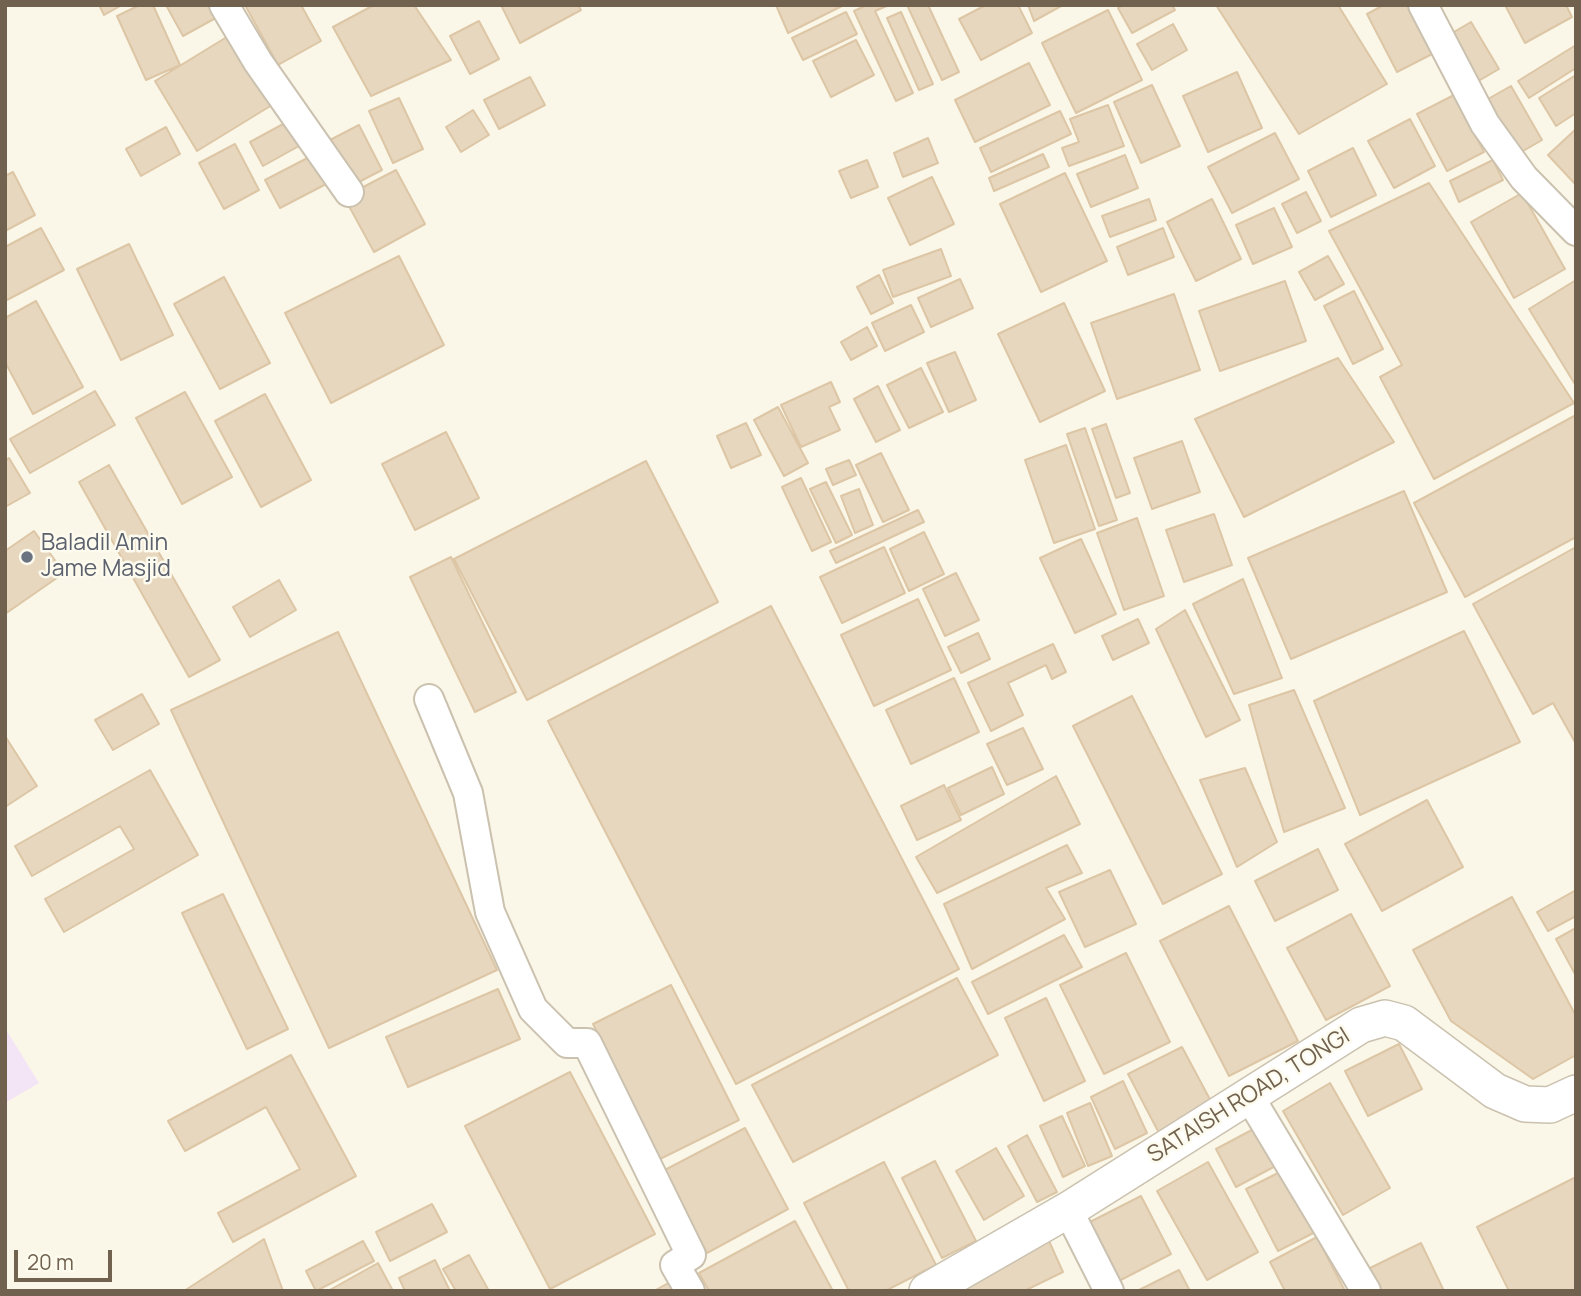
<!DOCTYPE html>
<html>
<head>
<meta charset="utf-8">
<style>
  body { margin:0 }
  #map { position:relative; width:1581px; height:1296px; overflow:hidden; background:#faf7e8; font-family:Manrope,sans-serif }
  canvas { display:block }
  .frame { position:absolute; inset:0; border:7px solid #71624f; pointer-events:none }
  .scale { position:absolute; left:14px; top:1250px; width:98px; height:32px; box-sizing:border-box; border:4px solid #71624f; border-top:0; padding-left:9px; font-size:21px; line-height:24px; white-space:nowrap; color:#71624f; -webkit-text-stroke:5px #fdfaee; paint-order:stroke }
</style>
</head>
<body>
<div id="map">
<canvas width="1581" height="1296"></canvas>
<div class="frame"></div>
<div class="scale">20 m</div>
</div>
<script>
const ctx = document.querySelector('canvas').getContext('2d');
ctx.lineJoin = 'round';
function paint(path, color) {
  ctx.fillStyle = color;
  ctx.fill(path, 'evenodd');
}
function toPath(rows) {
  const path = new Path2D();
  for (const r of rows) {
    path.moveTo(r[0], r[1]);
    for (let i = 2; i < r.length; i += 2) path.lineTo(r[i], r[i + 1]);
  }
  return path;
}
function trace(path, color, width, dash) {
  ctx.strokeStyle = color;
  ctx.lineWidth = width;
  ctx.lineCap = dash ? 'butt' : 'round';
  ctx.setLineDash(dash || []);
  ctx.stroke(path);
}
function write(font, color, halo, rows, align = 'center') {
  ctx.font = font + ' Manrope,sans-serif';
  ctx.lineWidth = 5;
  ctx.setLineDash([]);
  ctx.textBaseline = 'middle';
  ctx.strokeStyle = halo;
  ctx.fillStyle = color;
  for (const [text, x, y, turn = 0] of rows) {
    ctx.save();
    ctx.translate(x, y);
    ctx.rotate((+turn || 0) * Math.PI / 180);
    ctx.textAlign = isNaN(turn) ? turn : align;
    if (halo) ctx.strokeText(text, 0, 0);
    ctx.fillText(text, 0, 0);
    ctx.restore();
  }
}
const education = toPath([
  [5,1028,39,1083,5,1103]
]);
const building = toPath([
  [99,5,122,5,104,15,99,5],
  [140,5,153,5,180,65,146,80,117,16,140,5],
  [166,5,218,5,223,14,183,36,166,5],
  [245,5,301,5,321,41,278,65,245,5],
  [374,5,414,5,451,60,371,96,333,27,374,5],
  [501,5,578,5,581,10,520,43,501,5],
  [776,5,842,5,842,6,788,33,776,5],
  [867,5,889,5,875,11,913,93,896,101,854,11,867,5],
  [907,5,928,5,959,72,942,80,907,5],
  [986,5,1018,5,1032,33,981,60,959,19,986,5],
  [1028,5,1063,5,1034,21,1028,5],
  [1123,5,1172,5,1175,10,1132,33,1118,8,1123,5],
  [1216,5,1338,5,1387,84,1299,134,1216,5],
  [1384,5,1410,5,1434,53,1397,72,1367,14,1384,5],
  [1505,5,1566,5,1572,17,1525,43,1505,5],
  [1108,10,1142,80,1076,113,1042,43,1108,10],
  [846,12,857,34,803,60,792,38,846,12],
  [901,12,933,84,919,90,887,18,901,12],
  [479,21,499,59,470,74,450,36,479,21],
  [1471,22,1499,69,1475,83,1447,36,1471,22],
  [1173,24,1187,50,1152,70,1137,44,1173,24],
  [230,35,272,105,197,151,155,81,230,35],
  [856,40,874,75,831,97,813,61,856,40],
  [1576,45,1576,68,1529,98,1518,81,1576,45],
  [1029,63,1050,105,975,142,955,100,1029,63],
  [1237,72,1262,128,1208,152,1183,96,1237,72],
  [1576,75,1576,113,1556,126,1539,98,1576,75],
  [530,77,545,105,499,129,484,100,530,77],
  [1152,85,1180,146,1141,163,1114,102,1152,85],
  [1511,86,1542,140,1518,154,1488,99,1511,86],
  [1454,95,1484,152,1447,171,1417,114,1454,95],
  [399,98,423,149,393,163,369,111,399,98],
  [1108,105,1124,146,1069,166,1062,148,1079,142,1070,119,1108,105],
  [473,110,489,135,461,152,446,127,473,110],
  [1060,111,1071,134,991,172,980,148,1060,111],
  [1410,119,1435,166,1394,188,1368,141,1410,119],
  [285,123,299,146,263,166,250,142,285,123],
  [359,125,382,170,353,185,330,140,359,125],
  [166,127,180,154,141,176,126,149,166,127],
  [1576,129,1576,185,1548,155,1576,129],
  [1275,133,1299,179,1232,213,1208,167,1275,133],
  [928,138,938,163,903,177,894,153,928,138],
  [235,144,259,190,224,209,199,163,235,144],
  [1353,148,1376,195,1331,217,1308,171,1353,148],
  [317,153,332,181,280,208,265,180,317,153],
  [1043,154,1049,167,994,191,989,178,1043,154],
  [1125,155,1138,188,1091,207,1077,174,1125,155],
  [867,160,878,187,851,198,839,171,867,160],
  [1493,160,1503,180,1459,202,1450,181,1493,160],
  [396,170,425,224,374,252,344,197,396,170],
  [13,172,35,215,5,231,5,176,13,172],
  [1065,173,1107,261,1041,292,1000,204,1065,173],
  [932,177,954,224,910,245,888,198,932,177],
  [1429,183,1574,403,1434,479,1380,377,1402,365,1329,231,1429,183],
  [1306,192,1321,221,1297,233,1282,204,1306,192],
  [1522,193,1565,269,1514,298,1471,222,1522,193],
  [1149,199,1156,220,1110,237,1102,216,1149,199],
  [1212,199,1241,259,1196,281,1167,222,1212,199],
  [1274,208,1292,247,1253,264,1236,225,1274,208],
  [41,228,64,270,5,301,5,247,41,228],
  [1163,228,1174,257,1128,275,1117,247,1163,228],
  [129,244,173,335,121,360,77,269,129,244],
  [941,249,951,276,893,297,883,270,941,249],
  [399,256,444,345,331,403,285,313,399,256],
  [1328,256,1344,284,1315,300,1299,272,1328,256],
  [879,275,893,303,871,314,857,287,879,275],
  [224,277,270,363,220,389,174,304,224,277],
  [960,279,973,308,931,327,918,298,960,279],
  [1576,280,1576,386,1529,309,1576,280],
  [1285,281,1306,341,1220,371,1199,311,1285,281],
  [1354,291,1383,349,1353,364,1324,306,1354,291],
  [1174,294,1200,370,1117,399,1091,323,1174,294],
  [36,301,83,387,33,414,5,362,5,318,36,301],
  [1064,303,1105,391,1040,422,998,334,1064,303],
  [911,305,924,332,885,351,872,323,911,305],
  [867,327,877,346,851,360,841,342,867,327],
  [955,352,976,400,949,412,927,363,955,352],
  [1338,358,1394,442,1244,517,1195,419,1338,358],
  [921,368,943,412,909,428,887,385,921,368],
  [831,382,840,402,829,407,840,430,801,447,781,405,831,382],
  [878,386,900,430,876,442,854,399,878,386],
  [95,391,115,425,30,473,10,439,95,391],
  [185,392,232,477,182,504,136,418,185,392],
  [265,394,311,480,261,507,215,421,265,394],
  [778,407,808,463,784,476,754,420,778,407],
  [1576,415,1576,537,1465,597,1414,503,1576,415],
  [746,423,761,455,731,468,717,436,746,423],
  [1106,424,1130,493,1116,498,1092,429,1106,424],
  [1085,428,1117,520,1099,526,1067,434,1085,428],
  [446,432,479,498,415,530,382,464,446,432],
  [1182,441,1200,492,1152,509,1134,458,1182,441],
  [1066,445,1095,529,1054,543,1025,460,1066,445],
  [881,453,909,510,883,522,856,465,881,453],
  [9,458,30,493,5,507,5,461,9,458],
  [849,460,856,475,833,485,826,469,849,460],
  [646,461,718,602,527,700,454,559,646,461],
  [109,465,220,660,189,677,79,482,109,465],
  [801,478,831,542,812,551,782,487,801,478],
  [826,482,852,535,836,543,810,489,826,482],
  [859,489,873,525,855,533,841,496,859,489],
  [1404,491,1447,592,1291,659,1248,558,1404,491],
  [918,510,924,522,836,563,830,551,918,510],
  [1214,514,1232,565,1184,582,1166,530,1214,514],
  [1137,518,1164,596,1124,610,1097,533,1137,518],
  [34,531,64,573,5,614,5,551,34,531],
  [924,532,944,574,909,591,890,549,924,532],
  [1081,539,1116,614,1075,633,1040,558,1081,539],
  [884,547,905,593,842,623,820,577,884,547],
  [1576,547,1576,744,1553,703,1533,714,1473,604,1576,547],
  [451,557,516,692,475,712,410,577,451,557],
  [956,573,979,620,945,636,923,589,956,573],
  [1243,579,1282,678,1234,694,1193,604,1243,579],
  [279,580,296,610,250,637,233,607,279,580],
  [918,599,951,670,874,706,841,635,918,599],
  [771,606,959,969,736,1084,548,721,771,606],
  [1185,610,1240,720,1206,737,1156,629,1185,610],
  [1138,619,1149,643,1113,660,1102,636,1138,619],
  [1464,631,1520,742,1360,815,1314,701,1464,631],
  [338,632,497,970,329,1048,171,710,338,632],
  [978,633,990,659,961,673,948,647,978,633],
  [1053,644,1066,672,1052,679,1046,665,1008,683,1023,715,991,731,968,683,1053,644],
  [954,678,979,732,911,764,886,710,954,678],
  [1294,690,1345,808,1284,832,1249,705,1294,690],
  [142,694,159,724,113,750,95,720,142,694],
  [1132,696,1222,874,1163,904,1073,726,1132,696],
  [1023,728,1043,769,1007,785,987,744,1023,728],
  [5,736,37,786,5,807,5,736],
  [992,767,1004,794,961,815,948,788,992,767],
  [1245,768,1277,842,1237,867,1200,780,1245,768],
  [150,770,198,855,64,932,45,899,134,849,120,826,32,876,15,846,150,770],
  [1056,776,1080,824,937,893,916,857,1056,776],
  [944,785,961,820,917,840,901,806,944,785],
  [1427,800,1463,867,1382,911,1345,844,1427,800],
  [1067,845,1082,873,1046,888,1065,919,972,969,944,904,1067,845],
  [1318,849,1338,890,1275,921,1255,881,1318,849],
  [1110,870,1136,924,1085,947,1059,892,1110,870],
  [1576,890,1576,916,1548,931,1537,912,1576,890],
  [223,894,288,1029,247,1049,182,913,223,894],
  [1512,897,1576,1016,1576,1055,1533,1079,1451,1021,1413,950,1512,897],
  [1229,906,1298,1041,1229,1076,1160,941,1229,906],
  [1351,914,1390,986,1326,1020,1287,948,1351,914],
  [1576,928,1576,976,1556,939,1576,928],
  [1064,935,1082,967,988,1014,972,982,1064,935],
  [1126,953,1170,1042,1104,1074,1060,985,1126,953],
  [957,978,998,1055,793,1162,752,1085,957,978],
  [671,985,739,1120,660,1159,593,1024,671,985],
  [498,989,520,1039,408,1087,386,1037,498,989],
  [1046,998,1085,1081,1044,1101,1005,1018,1046,998],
  [1399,1044,1422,1089,1368,1116,1345,1071,1399,1044],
  [1182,1047,1213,1105,1159,1133,1128,1074,1182,1047],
  [291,1055,356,1176,233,1242,218,1213,300,1169,266,1107,185,1151,168,1121,291,1055],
  [570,1072,655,1234,550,1289,465,1126,570,1072],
  [1123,1081,1147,1133,1115,1149,1091,1097,1123,1081],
  [1330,1083,1390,1188,1343,1215,1283,1111,1330,1083],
  [1090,1103,1112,1156,1088,1166,1067,1113,1090,1103],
  [1062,1116,1085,1166,1063,1177,1040,1126,1062,1116],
  [1263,1124,1283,1162,1236,1187,1216,1149,1263,1124],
  [745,1128,788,1209,707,1253,663,1171,745,1128],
  [1027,1135,1057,1192,1037,1202,1008,1146,1027,1135],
  [996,1148,1024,1196,984,1220,956,1171,996,1148],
  [935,1161,976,1241,942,1258,902,1178,935,1161],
  [884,1162,936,1265,885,1291,849,1291,804,1203,884,1162],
  [1208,1162,1258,1252,1207,1280,1157,1191,1208,1162],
  [1300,1162,1331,1224,1278,1251,1246,1189,1300,1162],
  [1576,1177,1576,1291,1509,1291,1477,1227,1576,1177],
  [1141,1196,1171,1254,1115,1283,1086,1224,1141,1196],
  [432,1204,447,1232,390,1261,376,1232,432,1204],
  [795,1221,833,1291,709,1291,699,1273,795,1221],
  [1317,1237,1345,1291,1285,1291,1270,1262,1317,1237],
  [264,1239,283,1291,184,1291,264,1239],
  [363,1241,374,1261,316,1291,306,1271,363,1241],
  [1049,1241,1063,1272,1024,1291,947,1291,1049,1241],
  [1421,1243,1444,1291,1376,1291,1366,1270,1421,1243],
  [469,1255,489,1291,456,1291,443,1269,469,1255],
  [435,1260,450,1291,405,1291,399,1278,435,1260],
  [378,1263,393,1291,328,1291,378,1263],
  [1179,1270,1190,1291,1137,1291,1179,1270],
  [670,1282,675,1291,654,1291,670,1282]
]);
const minor = toPath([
  [224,5,258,62,349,192],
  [1423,5,1485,124,1524,178,1576,231],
  [429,699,468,793,490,912,533,1009,567,1043,587,1043,691,1255,675,1265,690,1291],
  [1249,1096,1366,1291],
  [1068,1210,1109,1291]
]);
const tertiary = toPath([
  [927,1291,1068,1210,1361,1025,1385,1018,1404,1023,1495,1091,1525,1104,1550,1105,1576,1093]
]);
const markers = [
  [27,557,7,"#6b7280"]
];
const worshipNames = [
  ["Baladil Amin",41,544],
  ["Jame Masjid",41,570]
];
const streetNames = [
  ["SATAISH ROAD, TONGI",1249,1096,-32]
];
paint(education, '#f4e5f6');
paint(building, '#e7d7be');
trace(building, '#ddc6a5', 2);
trace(minor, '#cbc1af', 32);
trace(tertiary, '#cbc1af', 38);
trace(minor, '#fff', 28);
trace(tertiary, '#fff', 35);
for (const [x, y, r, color] of markers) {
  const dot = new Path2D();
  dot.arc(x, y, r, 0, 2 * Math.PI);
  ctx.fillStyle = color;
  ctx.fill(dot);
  trace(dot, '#fdfaee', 2.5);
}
write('23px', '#5b616d', '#fdfaee', worshipNames, 'left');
write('23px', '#71624f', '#fdfaee', streetNames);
</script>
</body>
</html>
